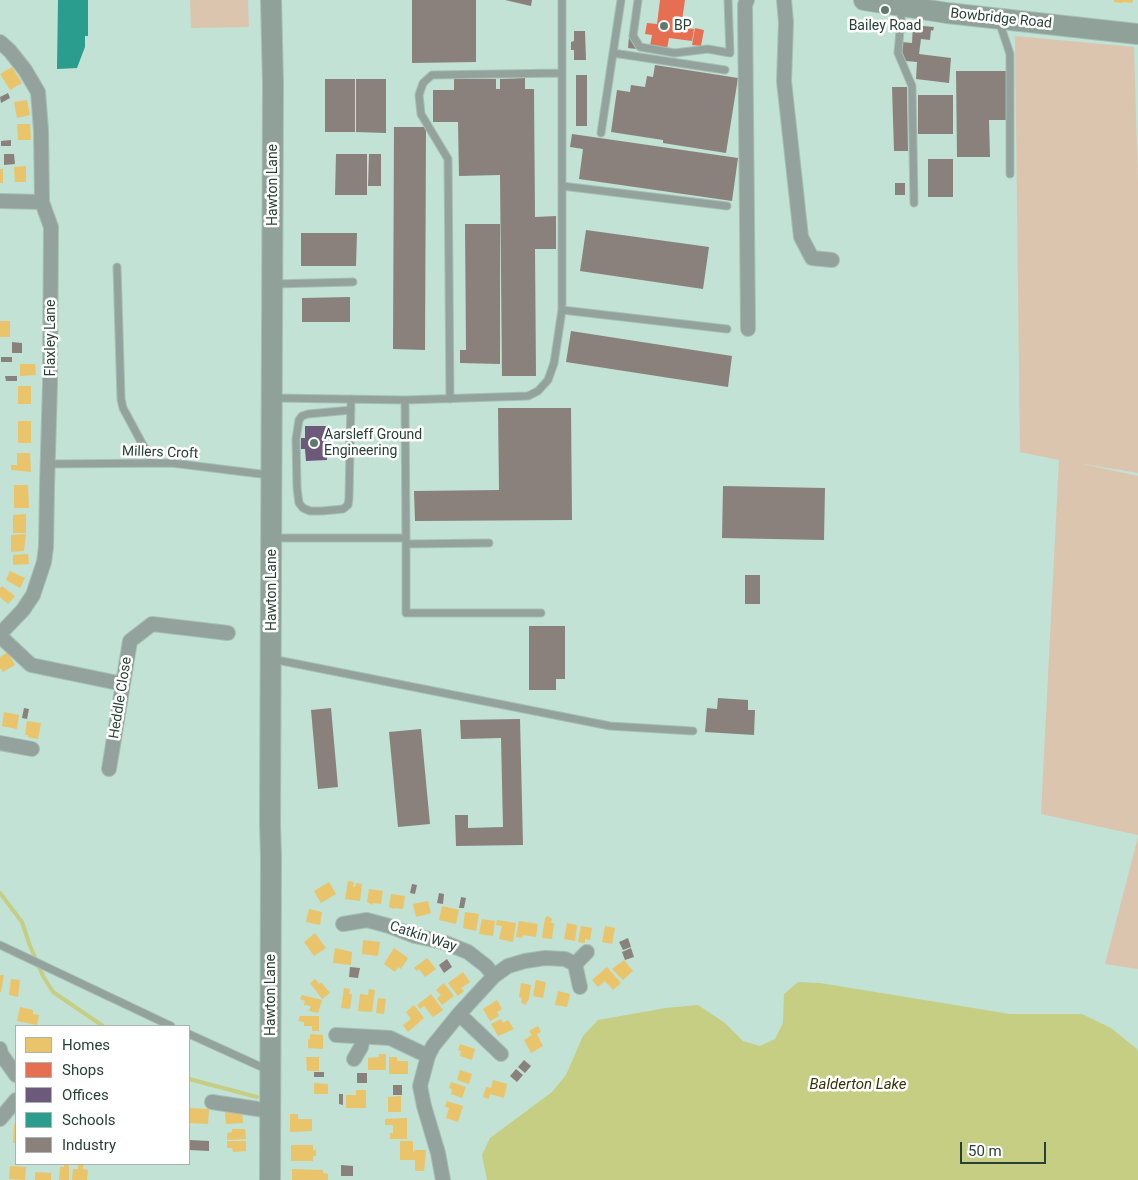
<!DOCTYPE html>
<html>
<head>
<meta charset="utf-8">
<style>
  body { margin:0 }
  #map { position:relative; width:1138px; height:1180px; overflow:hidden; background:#c1e2d4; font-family:Roboto,sans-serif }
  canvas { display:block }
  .legend { position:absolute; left:15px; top:1025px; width:175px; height:140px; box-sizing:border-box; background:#fff; border:1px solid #a9b3af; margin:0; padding:6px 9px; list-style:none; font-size:15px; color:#284137 }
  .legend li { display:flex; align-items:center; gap:10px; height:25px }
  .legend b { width:25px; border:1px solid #a9b3af }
  .scale { position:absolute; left:960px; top:1142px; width:86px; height:22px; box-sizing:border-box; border:2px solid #284137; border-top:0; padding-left:6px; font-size:15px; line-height:18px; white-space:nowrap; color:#284137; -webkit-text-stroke:4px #fff; paint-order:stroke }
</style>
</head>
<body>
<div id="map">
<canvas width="1138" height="1180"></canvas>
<ul class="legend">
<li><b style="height:14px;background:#e9c46a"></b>Homes</li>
<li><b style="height:14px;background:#e76f51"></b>Shops</li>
<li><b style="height:14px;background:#6d597a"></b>Offices</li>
<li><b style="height:14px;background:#2a9d8f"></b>Schools</li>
<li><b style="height:14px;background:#8a817c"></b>Industry</li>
</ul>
<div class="scale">50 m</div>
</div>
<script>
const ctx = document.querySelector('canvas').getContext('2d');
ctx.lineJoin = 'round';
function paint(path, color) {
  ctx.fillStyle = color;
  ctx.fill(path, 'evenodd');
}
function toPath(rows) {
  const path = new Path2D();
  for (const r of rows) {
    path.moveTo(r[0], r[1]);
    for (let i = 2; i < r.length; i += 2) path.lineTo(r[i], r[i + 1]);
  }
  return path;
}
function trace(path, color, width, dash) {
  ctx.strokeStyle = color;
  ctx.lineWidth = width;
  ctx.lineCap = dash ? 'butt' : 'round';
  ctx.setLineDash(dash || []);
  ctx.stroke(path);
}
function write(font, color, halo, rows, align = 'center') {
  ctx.font = font + ' Roboto,sans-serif';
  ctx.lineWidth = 5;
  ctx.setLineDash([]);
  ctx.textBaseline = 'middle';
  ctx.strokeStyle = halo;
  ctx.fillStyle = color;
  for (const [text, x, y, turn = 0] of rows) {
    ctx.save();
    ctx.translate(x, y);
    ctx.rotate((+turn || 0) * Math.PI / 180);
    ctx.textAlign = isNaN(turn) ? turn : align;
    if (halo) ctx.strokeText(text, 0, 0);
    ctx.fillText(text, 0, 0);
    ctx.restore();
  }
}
const green = toPath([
  [190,0,248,0,249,27,191,28],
  [1015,36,1134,47,1138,183,1138,473,1079,463,1138,476,1138,835,1041,814,1059,460,1020,452],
  [1138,837,1138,969,1105,964]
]);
const water = toPath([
  [798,982,820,983,1010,1014,1082,1014,1111,1028,1137,1049,1138,1053,1138,1180,487,1180,482,1155,490,1138,552,1092,566,1075,583,1036,598,1020,666,1008,698,1005,725,1023,743,1041,760,1046,775,1039,783,1023,784,994]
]);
const homes = toPath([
  [1114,0,1133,0,1132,3,1123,2,1122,3,1114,2],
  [12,67,22,83,10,90,0,74],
  [27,100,30,115,17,118,14,102],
  [17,124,30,124,31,140,18,140],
  [26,166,26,182,15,182,14,167],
  [0,169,3,169,3,183,0,183],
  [0,321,10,321,10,337,0,337],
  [20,364,35,364,36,375,20,376],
  [18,386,31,386,31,404,18,404],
  [18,421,31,421,31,443,18,443],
  [17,453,30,453,31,472,11,470,11,465,17,465],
  [14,485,28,485,29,508,14,508],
  [26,514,26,533,13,533,13,515],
  [26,534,24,551,11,552,11,535],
  [28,554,29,564,13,565,13,555],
  [10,571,25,578,20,588,6,580],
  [2,586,15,596,8,604,0,597,0,588],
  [8,652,15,665,3,672,0,668,0,657],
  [4,712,19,715,17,729,2,726],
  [27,721,41,723,38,739,28,737,28,735,25,735],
  [348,881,354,882,353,887,355,887,356,883,362,884,360,901,345,899],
  [329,882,336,894,321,903,314,891],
  [369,889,383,891,381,904,373,903,373,905,367,902],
  [391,894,405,896,403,909,394,908,394,909,389,907],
  [428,901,431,913,416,917,413,904],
  [442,906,459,910,456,924,439,920],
  [309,909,322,912,320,925,306,922],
  [465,912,479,914,476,931,463,928],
  [548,916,552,919,551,923,554,923,552,939,542,938,545,918],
  [482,919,495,921,493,936,479,934],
  [497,920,516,923,513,942,499,939,502,926,496,925],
  [519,921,538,924,536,937,523,935,522,938,516,937],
  [567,923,577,925,575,941,564,939],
  [581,926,592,928,590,940,585,939,585,943,578,942],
  [605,926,615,928,612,944,602,942],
  [315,933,326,948,314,956,304,942],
  [363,940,380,942,378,956,362,954],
  [335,948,352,952,351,965,333,963],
  [394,948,408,958,401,969,398,967,395,972,384,964],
  [427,958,436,969,425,977,419,969,417,971,414,968],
  [624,960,633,971,623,980,612,969],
  [607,967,621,983,613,990,605,981,598,987,592,980],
  [463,972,470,982,461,988,464,991,458,996,448,983],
  [0,975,4,975,1,992,0,992],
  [11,979,20,980,18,997,9,995],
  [315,979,319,984,321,982,330,993,322,999,310,983],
  [536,980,546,982,543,998,533,996],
  [444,983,454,996,442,1005,437,998,441,995,436,990],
  [521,983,531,985,529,999,525,1005,521,1002,522,998,519,997],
  [344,988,350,989,349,994,352,994,350,1009,341,1008],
  [369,989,375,990,372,1012,358,1011,360,994,368,995],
  [558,991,570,994,567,1007,555,1005],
  [431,994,443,1010,433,1017,424,1006,420,1009,417,1005],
  [302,995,322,1000,318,1013,309,1011,311,1006,304,1005,305,1001,300,999],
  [378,998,386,999,384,1014,376,1013],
  [497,1000,502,1009,497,1012,499,1016,490,1021,483,1009],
  [414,1005,424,1018,408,1032,403,1025,411,1019,406,1012],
  [20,1007,33,1010,33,1014,39,1015,37,1025,17,1021],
  [300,1016,319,1016,319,1031,312,1031,312,1026,304,1026,304,1022,298,1021],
  [501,1019,503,1023,508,1020,514,1029,498,1036,491,1024],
  [538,1026,541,1032,537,1034,543,1046,531,1053,524,1040,532,1035,529,1031],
  [310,1034,323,1035,323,1049,308,1048,308,1039,310,1039],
  [460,1044,475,1049,472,1060,460,1056,461,1051,458,1050],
  [379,1054,386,1054,386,1070,368,1070,368,1058,379,1057],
  [306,1057,319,1057,319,1071,307,1071],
  [389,1057,397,1057,397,1061,408,1061,408,1074,389,1074],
  [460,1070,472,1074,469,1084,457,1080],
  [493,1080,507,1084,504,1098,490,1094,489,1099,483,1097,486,1087,491,1088],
  [451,1082,466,1087,462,1098,451,1094,452,1089,449,1088],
  [314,1083,328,1084,328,1094,314,1094],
  [356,1090,366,1090,366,1108,346,1108,346,1095,356,1095],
  [401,1096,401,1112,388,1112,388,1097],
  [447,1101,463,1106,458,1122,446,1118,449,1108,445,1107],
  [189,1108,209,1109,208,1124,189,1123],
  [242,1111,243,1123,226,1124,225,1112],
  [290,1114,298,1114,298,1119,312,1119,312,1131,290,1132],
  [407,1118,407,1139,390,1139,390,1133,393,1133,393,1125,385,1125,385,1119],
  [14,1124,16,1125,16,1143,13,1143],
  [232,1129,245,1129,246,1139,227,1140,227,1133,232,1132],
  [227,1141,246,1141,246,1151,233,1152,232,1148,227,1148],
  [400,1141,413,1141,413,1152,415,1150,426,1150,424,1171,415,1171,415,1160,400,1160],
  [291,1145,313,1145,313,1150,316,1150,316,1156,313,1156,313,1161,291,1161],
  [64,1164,69,1164,69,1180,59,1180,60,1167,64,1167],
  [78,1164,83,1164,83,1169,88,1170,87,1180,72,1180,73,1169,78,1169],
  [10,1166,26,1167,25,1180,9,1179],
  [292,1169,323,1170,323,1173,328,1174,328,1180,292,1180],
  [35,1172,51,1173,51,1180,35,1180]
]);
const shops = toPath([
  [660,0,685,0,681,27,694,29,692,41,669,38,667,49,650,46,652,35,645,34,647,23,657,24],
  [695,28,704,30,701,46,692,45]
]);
const offices = toPath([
  [305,426,326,426,327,460,306,461,305,449,301,449,301,438,305,438]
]);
const schools = toPath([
  [58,0,88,0,88,36,85,36,85,47,77,68,57,69]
]);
const industry = toPath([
  [412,0,476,0,476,62,412,63],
  [505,0,532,0,531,6],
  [913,25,934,27,933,31,931,30,930,40,921,39,919,54,951,58,949,83,916,79,917,62,906,61,901,53,902,42,912,43],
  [574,31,585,31,586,60,574,60,574,50,571,50,571,42,574,41],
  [629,37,636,49,628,48],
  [655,65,738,78,726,153,663,143,663,140,611,132,617,90,630,92,631,85,645,87,647,76,653,77],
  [956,71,1007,71,1008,120,989,120,990,157,957,157],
  [576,75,587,75,587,126,576,126],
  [525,78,525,89,534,89,535,217,556,216,556,249,535,249,536,376,502,376,500,175,459,176,458,122,433,122,433,90,454,90,454,79,496,79,496,89,500,89,500,79],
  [325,79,355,79,355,132,325,132],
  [356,79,386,79,386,133,356,132],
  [892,87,907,87,908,151,894,151],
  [8,93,10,98,1,103,0,97],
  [918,95,953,95,953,134,918,134],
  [394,127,426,127,425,350,393,349],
  [572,134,738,158,732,201,579,179,583,149,570,147],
  [11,140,11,146,1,146,1,141],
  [4,154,14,154,15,164,4,165],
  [336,154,367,154,367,195,335,195],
  [369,154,381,154,381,186,368,186],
  [928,159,953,159,953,197,928,197],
  [895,183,905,183,905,195,895,195],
  [465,224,500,224,500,364,460,363,460,350,466,350],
  [586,230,709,247,703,289,580,271],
  [301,233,357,233,356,266,301,266],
  [350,297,350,322,302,322,302,298],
  [571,331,732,356,728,387,566,362],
  [12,342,22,343,22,353,12,353],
  [1,357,12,357,12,362,1,362],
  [5,376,17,376,17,381,6,381],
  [498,408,571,408,572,520,415,521,414,491,499,490],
  [723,486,825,488,824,540,722,538],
  [745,575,760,575,760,604,745,604],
  [529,626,565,626,565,679,556,679,556,690,529,690],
  [718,698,748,700,748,710,755,710,754,735,705,732,707,708,717,709],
  [24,708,29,709,27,719,22,718],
  [331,708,338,787,318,789,311,710],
  [520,719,523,845,456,846,455,815,468,815,468,828,503,827,501,738,461,739,460,720],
  [421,729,430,824,398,827,389,732],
  [412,884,417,885,415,894,410,893],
  [439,893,444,894,443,904,437,903],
  [461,897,466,898,464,908,459,908],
  [628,938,631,947,623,950,619,942],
  [631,948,634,957,625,960,622,952],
  [447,959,452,967,444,973,439,965],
  [350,967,360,968,358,978,349,977],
  [524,1060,531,1066,525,1073,518,1067],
  [516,1069,523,1075,517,1082,510,1076],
  [314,1072,324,1072,324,1077,314,1077],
  [357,1073,367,1073,367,1083,357,1083],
  [393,1085,402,1085,402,1095,393,1095],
  [339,1094,343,1094,343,1105,339,1104],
  [190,1140,209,1141,209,1151,189,1150],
  [341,1165,353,1166,353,1176,341,1176]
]);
const stream = toPath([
  [0,893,22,922,30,946,43,976,53,992,103,1026],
  [189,1079,257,1097]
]);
const lane = toPath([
  [638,0,633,36,640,47,675,53,708,49,730,53,728,0],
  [902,8,898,53,912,86,914,203],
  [999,21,1010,54,1010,174],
  [613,53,725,70],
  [601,133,621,0],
  [562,186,727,206],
  [117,267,121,399,123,408,152,462],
  [273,284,353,282],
  [562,310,727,329],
  [274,398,405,400,528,396,538,391,548,380,554,363,562,310,562,0],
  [450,399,448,159,421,114,419,95,423,83,432,75,562,73],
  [351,410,308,414,302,416,299,420,296,439,297,488,299,503,303,508,310,511,322,511,343,509,348,505,349,498,351,399],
  [47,464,172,463,269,475],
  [272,538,406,538,405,400],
  [406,538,406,613,541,613],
  [406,544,489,543],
  [272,659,610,726,693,731],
  [0,945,171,1026],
  [189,1034,268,1070]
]);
const street = toPath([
  [747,0,745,5,748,329],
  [784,0,786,22,784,81,801,237,812,258,832,260],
  [0,42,10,51,25,70,38,92,41,130,42,202,51,227,50,384,47,487,46,547,44,562,33,595,23,610,0,634],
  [0,201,42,202],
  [0,636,31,665,123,684],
  [0,743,32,749],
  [109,769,130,641,152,624,228,633],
  [343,924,367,920,389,926,415,936,443,942,468,952,486,966,494,976],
  [580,987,575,964,587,952],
  [459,1014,501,1054],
  [336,1035,390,1038,428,1056],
  [0,1049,1,1054,16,1075],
  [354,1059,361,1047,363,1037],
  [212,1102,271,1111],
  [0,1119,16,1100],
  [443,1180,438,1153,424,1106,420,1086,428,1056,433,1046,459,1014,494,976,508,966,525,961,545,958,565,959,575,964]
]);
const secondary = toPath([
  [864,0,947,13,1138,34],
  [270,1180,271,858,270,823,273,84,271,0]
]);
const markers = [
  [885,10,5,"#5e796e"],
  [664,26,5,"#5e796e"],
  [314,443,5,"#5e796e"]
];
const streetNames = [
  ["Bowbridge Road",1001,19,6],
  ["Hawton Lane",273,185,-90],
  ["Flaxley Lane",51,338,-90],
  ["Millers Croft",160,453,2],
  ["Hawton Lane",272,590,-90],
  ["Heddle Close",121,698,-81],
  ["Catkin Way",423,937,18],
  ["Hawton Lane",271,995,-90]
];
const poiNames = [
  ["BP",674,26],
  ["Bailey Road",885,26,"center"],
  ["Aarsleff Ground",324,435],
  ["Engineering",324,451]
];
const waterNames = [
  ["Balderton Lake",858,1085]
];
paint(green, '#dbc5ae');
paint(water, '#c6ce83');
paint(homes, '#e9c46a');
paint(shops, '#e76f51');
paint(offices, '#6d597a');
paint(schools, '#2a9d8f');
paint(industry, '#8a817c');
trace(stream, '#c6ce83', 4);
trace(lane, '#a5bfb4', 9);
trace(street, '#a5bfb4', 16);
trace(secondary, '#a5bfb4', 22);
trace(lane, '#93a29c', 7);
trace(street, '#93a29c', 14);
trace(secondary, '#8fa199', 20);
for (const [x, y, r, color] of markers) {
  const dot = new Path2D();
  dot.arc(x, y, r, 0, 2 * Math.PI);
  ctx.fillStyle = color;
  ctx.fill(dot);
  trace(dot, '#fff', 2);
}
write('14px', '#284137', '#fff', streetNames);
write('14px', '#284137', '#fff', poiNames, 'left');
write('italic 15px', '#363407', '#fff', waterNames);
</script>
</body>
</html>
